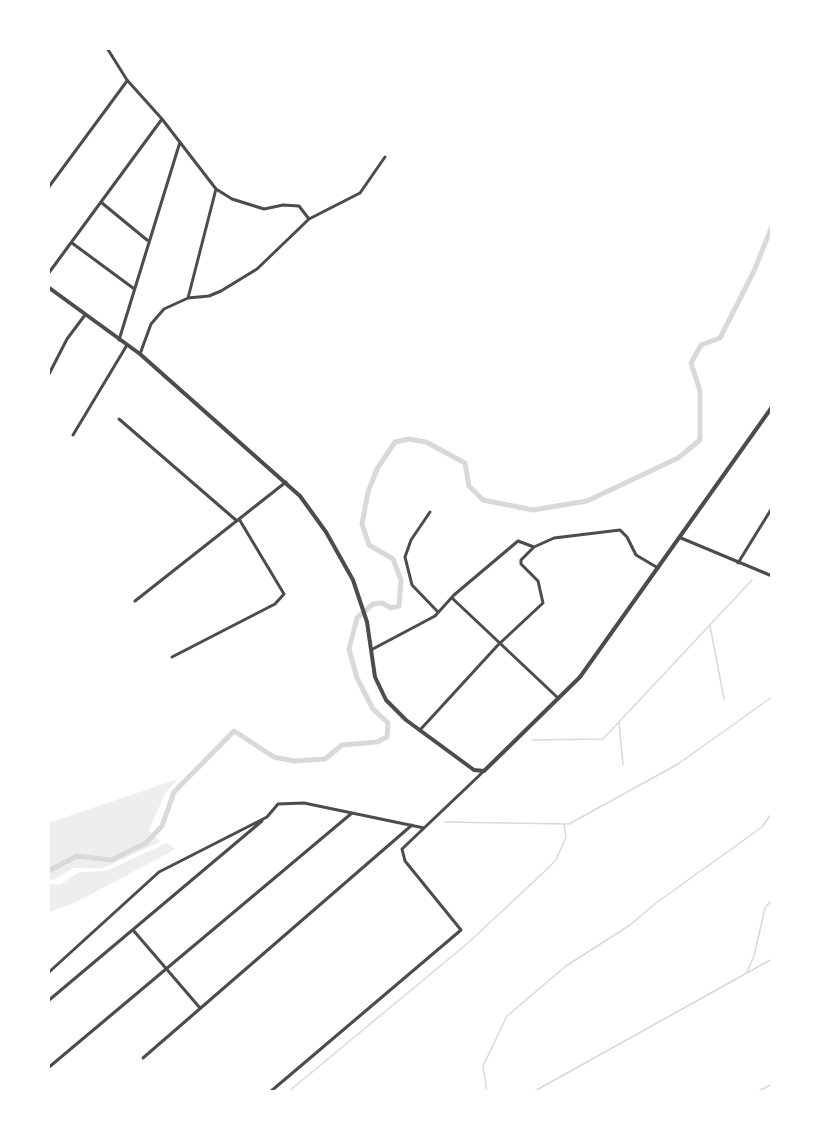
<!DOCTYPE html>
<html>
<head>
<meta charset="utf-8">
<style>
  body { margin:0 }
  #map { position:relative; width:820px; height:1140px; overflow:hidden; background:#fff; font-family:Spectral,serif }
  canvas { display:block }
  .frame { position:absolute; inset:0; border:50px solid #fff; pointer-events:none }
</style>
</head>
<body>
<div id="map">
<canvas width="820" height="1140"></canvas>
<div class="frame"></div>
</div>
<script>
const ctx = document.querySelector('canvas').getContext('2d');
ctx.lineJoin = 'round';
function paint(path, color) {
  ctx.fillStyle = color;
  ctx.fill(path, 'evenodd');
}
function toPath(rows) {
  const path = new Path2D();
  for (const r of rows) {
    path.moveTo(r[0], r[1]);
    for (let i = 2; i < r.length; i += 2) path.lineTo(r[i], r[i + 1]);
  }
  return path;
}
function trace(path, color, width, dash) {
  ctx.strokeStyle = color;
  ctx.lineWidth = width;
  ctx.lineCap = dash ? 'butt' : 'round';
  ctx.setLineDash(dash || []);
  ctx.stroke(path);
}
const green = toPath([
  [178,779,165,794,149,830,160,842,103,868,73,868,53,880,48,879,48,823],
  [167,843,176,849,78,901,48,913,48,883,59,885,79,872,106,871]
]);
const stream = toPath([
  [710,626,724,699],
  [619,723,623,765],
  [532,740,603,739,752,580],
  [444,822,569,824,678,764,772,697],
  [747,972,754,956,765,908,772,900],
  [288,1092,468,943,545,871,556,860,566,837,564,824],
  [487,1092,483,1066,507,1016,566,966,630,925,656,903,762,827,772,813],
  [533,1092,772,959],
  [757,1092,772,1084]
]);
const canal = toPath([
  [48,871,77,856,111,860,146,843,162,826,174,792,234,731,274,757,294,761,325,759,342,745,377,742,387,737,388,723,373,709,357,678,349,649,357,618,373,604,382,603,391,608,399,606,401,580,393,559,369,545,362,524,368,492,377,469,395,442,409,439,426,442,465,463,469,486,483,500,533,510,587,501,678,458,700,440,700,391,691,363,701,345,720,338,754,271,772,226]
]);
const minor = toPath([
  [107,48,127,80,162,119,216,189,232,199,264,209,283,205,299,206,309,219],
  [48,188,127,81],
  [102,203,147,240],
  [72,243,133,288],
  [48,274,162,119],
  [188,298,216,189],
  [119,340,180,142],
  [140,354,151,324,164,309,188,298,209,296,221,291,257,269,309,219,360,193,385,157],
  [48,376,67,339,85,315],
  [119,419,237,521],
  [73,435,127,345],
  [430,512,411,540,405,557,412,585,438,612],
  [681,538,772,576],
  [738,563,772,508],
  [452,598,558,698],
  [135,601,286,482],
  [371,650,435,616,454,595,518,541,534,547,554,538,620,530,627,537,636,555,658,568],
  [172,657,275,604,284,594,239,519],
  [420,730,498,645,543,603,538,581,521,564,521,560,534,547],
  [133,930,200,1008],
  [48,973,159,872,267,817,278,804,304,803,424,828],
  [48,1001,262,821],
  [143,1058,412,825],
  [48,1068,352,813],
  [270,1092,461,930,405,861,402,849,484,771]
]);
const tertiary = toPath([
  [48,287,140,354,300,496,326,532,353,580,367,622,375,677,386,700,406,720,474,770,484,771,580,677,772,407]
]);
paint(green, '#eee');
trace(stream, '#d9d9d9', 1.5);
trace(canal, '#d9d9d9', 5);
trace(minor, '#4c4c4c', 3);
trace(tertiary, '#4c4c4c', 4);
</script>
</body>
</html>
